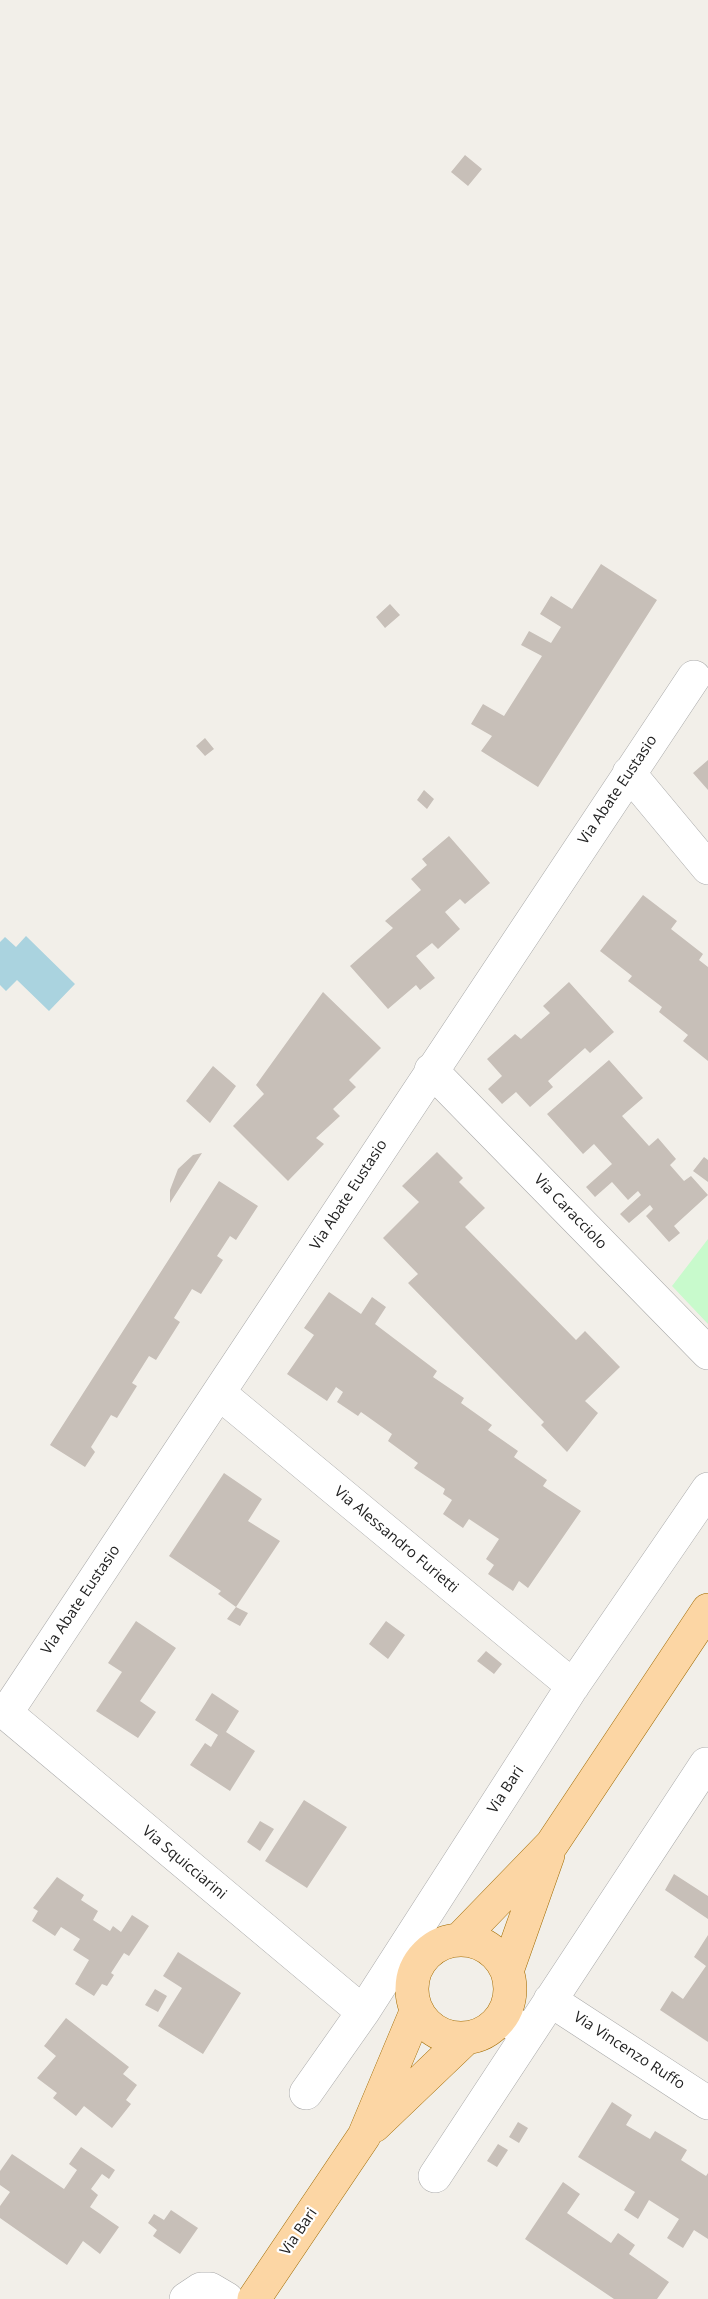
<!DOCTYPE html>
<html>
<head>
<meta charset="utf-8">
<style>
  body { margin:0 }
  canvas { display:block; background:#f2efe9 }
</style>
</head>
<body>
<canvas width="708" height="2299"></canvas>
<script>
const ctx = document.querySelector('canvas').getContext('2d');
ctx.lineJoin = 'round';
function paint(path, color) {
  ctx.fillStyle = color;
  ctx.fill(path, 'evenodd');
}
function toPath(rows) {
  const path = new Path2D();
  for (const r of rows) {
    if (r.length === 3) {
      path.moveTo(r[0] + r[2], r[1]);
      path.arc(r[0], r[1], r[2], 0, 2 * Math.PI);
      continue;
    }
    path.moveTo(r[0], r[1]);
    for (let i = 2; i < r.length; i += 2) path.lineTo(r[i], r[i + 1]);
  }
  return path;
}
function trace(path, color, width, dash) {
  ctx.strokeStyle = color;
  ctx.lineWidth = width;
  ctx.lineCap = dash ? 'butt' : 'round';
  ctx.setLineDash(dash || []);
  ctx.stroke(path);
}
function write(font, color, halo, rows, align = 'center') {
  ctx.font = font + ' "Open Sans",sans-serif';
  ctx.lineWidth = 4.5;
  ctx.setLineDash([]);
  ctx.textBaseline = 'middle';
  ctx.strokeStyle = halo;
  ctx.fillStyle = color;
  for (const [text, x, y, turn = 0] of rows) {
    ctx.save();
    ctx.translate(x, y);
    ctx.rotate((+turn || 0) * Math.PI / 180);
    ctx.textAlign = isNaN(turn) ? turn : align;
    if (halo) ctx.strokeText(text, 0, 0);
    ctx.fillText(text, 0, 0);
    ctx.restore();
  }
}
const park = toPath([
  [708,1239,708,1324,672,1286]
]);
const water = toPath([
  [26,936,75,984,49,1011,17,980,6,991,0,985,0,942,5,937,16,947]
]);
const building = toPath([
  [465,155,482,169,468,186,451,172],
  [601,564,657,600,538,787,481,751,492,736,471,724,483,704,504,716,542,656,521,645,529,631,551,643,561,627,540,614,551,596,572,609],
  [390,604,400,615,385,628,376,617],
  [205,738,214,749,205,756,196,746],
  [708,760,708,790,693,773],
  [424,790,434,799,427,809,417,800],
  [449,836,490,883,465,904,460,899,445,912,460,929,438,949,432,943,416,956,435,978,420,990,416,985,388,1009,350,966,393,928,385,921,421,890,411,879,427,865,422,859],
  [643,895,677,921,671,929,703,954,699,960,708,967,708,1061,683,1041,688,1035,659,1012,662,1007,628,981,632,976,600,951],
  [569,982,614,1032,590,1053,585,1048,548,1081,553,1087,530,1107,516,1092,502,1104,488,1089,502,1076,487,1059,515,1034,521,1039,550,1013,543,1006],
  [323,992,381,1048,349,1080,356,1087,333,1109,340,1116,316,1138,324,1144,288,1181,233,1126,264,1094,256,1085],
  [609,1060,643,1098,622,1116,649,1146,658,1138,676,1159,670,1165,684,1181,691,1176,708,1195,674,1226,680,1233,669,1242,646,1216,653,1209,650,1205,629,1223,620,1214,641,1195,638,1191,628,1200,612,1182,595,1197,586,1187,612,1164,594,1144,583,1154,547,1114],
  [213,1066,236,1086,210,1123,186,1101],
  [437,1152,463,1178,459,1182,485,1208,465,1227,576,1340,585,1331,620,1367,585,1401,598,1413,567,1452,541,1425,544,1422,408,1283,418,1274,383,1238,419,1202,402,1186],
  [202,1153,170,1203,170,1190,178,1169,193,1155],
  [704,1157,708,1160,708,1182,693,1171],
  [219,1181,258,1206,236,1240,230,1236,217,1256,223,1260,201,1294,192,1289,174,1318,180,1322,156,1360,149,1356,132,1383,137,1386,117,1418,111,1415,91,1447,95,1452,85,1467,50,1445],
  [329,1292,361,1314,372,1297,386,1307,375,1324,437,1371,433,1377,464,1398,461,1403,492,1425,488,1430,518,1451,514,1457,547,1480,543,1486,581,1511,528,1588,519,1581,513,1591,488,1574,494,1565,486,1559,499,1539,469,1519,463,1528,443,1514,452,1500,443,1494,445,1489,414,1468,418,1463,388,1441,392,1434,361,1412,358,1416,337,1402,343,1392,336,1387,327,1401,287,1374,314,1335,304,1328],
  [224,1473,262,1499,248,1521,280,1541,236,1607,248,1613,240,1626,227,1619,236,1607,218,1594,221,1591,169,1556],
  [136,1621,176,1648,140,1701,156,1712,138,1738,96,1711,122,1672,108,1663],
  [386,1621,405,1635,388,1659,369,1644],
  [486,1651,502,1664,494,1674,477,1661],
  [212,1693,239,1711,226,1732,255,1751,230,1791,190,1765,205,1743,211,1747,218,1735,195,1720],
  [304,1800,347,1827,307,1888,265,1861],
  [260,1821,274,1829,260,1851,247,1842],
  [674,1874,708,1896,708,1919,665,1890],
  [57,1877,84,1895,81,1900,98,1911,93,1920,110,1931,113,1926,121,1932,132,1915,149,1926,129,1956,124,1953,111,1973,114,1975,107,1986,102,1984,94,1996,75,1984,89,1960,73,1950,80,1939,61,1927,55,1936,32,1921,38,1911,33,1908],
  [708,1935,708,2042,660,2010,672,1991,683,1999,706,1966,694,1957],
  [178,1952,241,1993,203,2054,158,2026,182,1988,163,1976],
  [155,1989,167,1996,158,2012,145,2005],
  [66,2018,129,2067,123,2074,137,2085,126,2100,131,2104,112,2128,84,2106,76,2116,53,2098,57,2093,37,2078,56,2056,44,2046],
  [612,2102,632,2115,626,2125,650,2139,655,2131,687,2150,681,2160,706,2176,708,2173,708,2239,694,2230,683,2248,667,2238,679,2219,649,2200,638,2219,624,2210,635,2192,578,2157],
  [518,2122,528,2128,519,2143,509,2137],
  [498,2144,508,2150,497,2167,487,2161],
  [81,2147,115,2170,109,2179,102,2174,91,2189,98,2195,90,2207,119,2227,100,2254,83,2241,67,2265,0,2218,0,2206,10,2192,0,2185,0,2171,12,2154,64,2189,77,2170,69,2164],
  [563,2182,580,2194,567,2213,611,2243,618,2233,635,2245,629,2254,669,2282,657,2299,614,2299,525,2239],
  [171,2210,198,2228,180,2254,153,2236,157,2230,148,2223,154,2214,164,2220]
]);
const minor = toPath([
  [629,773,708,868],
  [431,1070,708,1353],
  [219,1393,573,1686],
  [550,2000,708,2103],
  [363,2012,6,1713,694,677],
  [503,2016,527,2034],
  [306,2093,363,2012,570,1690,708,1489],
  [435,2176,706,1764],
  [186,2299,201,2289,210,2289,227,2299]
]);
const major = toPath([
  [461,1989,49],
  [459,1940,552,1844,708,1610],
  [507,1971,548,1855],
  [374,2126,465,2039],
  [254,2299,364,2136,416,2012]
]);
const streetNames = [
  ["Via Abate Eustasio",618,790,-56],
  ["Via Abate Eustasio",349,1195,-57],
  ["Via Caracciolo",570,1212,46],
  ["Via Alessandro Furietti",396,1540,40],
  ["Via Abate Eustasio",81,1600,-56],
  ["Via Bari",506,1790,-57],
  ["Via Squicciarini",184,1863,40],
  ["Via Vincenzo Ruffo",629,2051,33],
  ["Via Bari",299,2232,-56]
];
paint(park, '#c8facc');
paint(water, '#aad3df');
paint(building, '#c7bfb8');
trace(minor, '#a9a9a9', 34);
trace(major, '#a06b00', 34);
trace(minor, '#fff', 33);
trace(major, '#fcd6a4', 33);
write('15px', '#222', '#fff', streetNames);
</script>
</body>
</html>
